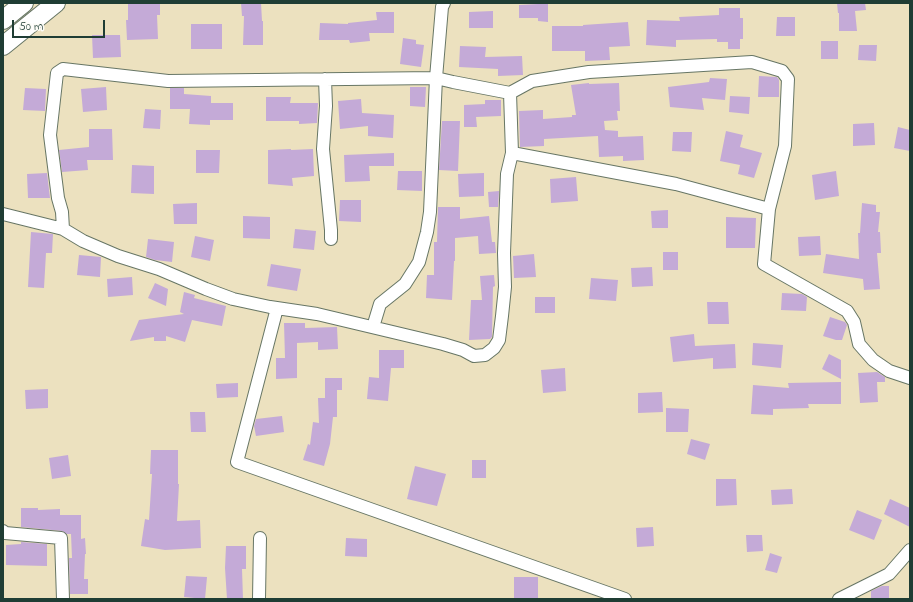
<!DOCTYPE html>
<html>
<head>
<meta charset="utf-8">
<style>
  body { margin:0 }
  #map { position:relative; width:913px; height:602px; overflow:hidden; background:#ece1bf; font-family:"Indie Flower",sans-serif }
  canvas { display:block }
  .frame { position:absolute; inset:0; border:4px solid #1f3d34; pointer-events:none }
  .scale { position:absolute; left:12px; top:20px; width:93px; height:18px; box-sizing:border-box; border:2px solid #1f3d34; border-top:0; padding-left:5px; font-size:12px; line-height:14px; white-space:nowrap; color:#1f3d34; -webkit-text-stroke:3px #fdfcf7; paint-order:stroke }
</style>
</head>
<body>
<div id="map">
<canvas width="913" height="602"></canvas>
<div class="frame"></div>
<div class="scale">50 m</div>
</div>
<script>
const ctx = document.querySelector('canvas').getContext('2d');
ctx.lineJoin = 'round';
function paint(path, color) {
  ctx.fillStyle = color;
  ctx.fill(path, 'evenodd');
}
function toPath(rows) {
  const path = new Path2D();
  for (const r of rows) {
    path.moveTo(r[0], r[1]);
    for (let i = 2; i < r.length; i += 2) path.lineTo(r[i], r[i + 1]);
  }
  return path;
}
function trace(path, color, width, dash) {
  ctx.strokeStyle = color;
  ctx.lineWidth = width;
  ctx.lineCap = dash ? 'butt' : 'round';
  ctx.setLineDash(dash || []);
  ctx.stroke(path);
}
const building = toPath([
  [128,3,160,3,160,15,157,15,158,39,127,40,126,20,128,20],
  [241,3,261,3,262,21,263,21,263,45,243,45,244,16,242,16],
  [837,3,865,3,866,10,855,11,857,31,839,31,839,13,838,13],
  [538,4,548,4,548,22,538,21,538,18,519,18,519,5],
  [719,8,740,8,740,18,743,18,743,39,740,39,740,49,728,49,728,42,717,42,717,39,676,40,676,47,646,45,647,20,680,21,679,17,719,15],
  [493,11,493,28,469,28,469,12],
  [376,12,394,12,394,33,369,33,370,41,350,43,349,40,319,40,320,23,348,24,348,23,377,20],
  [777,17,795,17,795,36,776,36],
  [628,22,630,46,609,47,610,60,585,61,585,51,552,51,552,26,583,26,583,25],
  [191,24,222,24,222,49,191,49],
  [92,35,120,35,121,57,93,58],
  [403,38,416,40,416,44,424,45,421,67,400,64],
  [821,41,838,41,838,59,821,59],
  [859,45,877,45,876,61,858,60],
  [460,46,486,47,485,57,522,56,523,75,498,76,498,69,459,67],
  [759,76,777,77,779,80,779,97,758,97],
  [710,78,727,79,725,100,702,98,704,110,670,107,668,87,709,82],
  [589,83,589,84,619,83,620,111,617,111,618,120,604,121,605,130,618,131,618,137,643,136,644,160,623,161,623,156,599,157,598,136,544,139,544,146,520,147,519,111,543,110,543,119,572,117,572,115,576,115,571,85],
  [106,87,107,110,83,112,81,89],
  [410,87,426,87,425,107,410,106],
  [25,88,46,89,45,111,23,110],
  [170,88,184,88,184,94,211,96,211,103,233,103,233,120,210,120,210,125,189,124,190,109,170,109],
  [730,96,750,97,749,114,729,112],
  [266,97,291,97,290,103,318,103,317,123,299,124,299,121,266,121],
  [361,99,362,113,394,115,393,138,368,136,368,126,340,129,338,101],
  [485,100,501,100,501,116,476,117,477,127,464,127,464,105,485,104],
  [145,109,161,110,160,129,143,128],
  [442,121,460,121,458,171,439,170],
  [874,123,875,145,853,146,853,124],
  [898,127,910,130,910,151,894,148],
  [89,129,112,129,113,160,87,160,88,170,62,172,59,150,89,147],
  [726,131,743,135,740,147,762,153,754,178,738,174,740,165,720,161],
  [673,132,692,132,691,152,672,151],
  [291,149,291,150,313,149,314,176,292,178,293,186,268,184,268,150],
  [196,150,220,150,219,173,196,173],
  [394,153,394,166,369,166,370,181,345,182,344,155],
  [132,165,154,166,154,194,131,193],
  [398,171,422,171,422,191,397,190],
  [836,171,839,196,815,200,812,175],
  [47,173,50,198,28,198,27,174],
  [484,173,484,196,459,197,458,174],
  [576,177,578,201,551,203,550,179],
  [499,191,498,207,489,207,488,192],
  [340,200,361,200,361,222,339,221],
  [197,203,197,224,174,224,173,204],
  [862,203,876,205,876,212,880,212,878,232,880,232,881,253,877,253,880,289,864,290,863,279,823,273,826,254,859,259,858,233,860,233],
  [438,207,460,207,460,219,489,216,492,242,495,242,496,253,479,254,478,236,455,238,455,261,454,261,452,300,426,298,427,275,434,275,434,242,437,242],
  [668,210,668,228,652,228,651,211],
  [243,216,270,217,270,239,243,238],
  [726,217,756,218,755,248,726,248],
  [295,229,316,231,314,250,293,248],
  [31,232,53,234,52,253,46,253,44,288,28,287],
  [195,236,214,240,210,261,191,257],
  [820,236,821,255,799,256,798,237],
  [148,239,174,242,172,262,155,260,146,257],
  [663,252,678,252,678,270,663,270],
  [534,254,536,277,514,278,513,256],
  [79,255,101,257,100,277,77,275],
  [271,264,301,269,297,291,267,286],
  [652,267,653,286,632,287,631,268],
  [494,275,495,286,493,287,492,337,490,339,469,340,471,300,482,300,480,276],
  [132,277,133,295,108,297,107,279],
  [591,278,618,280,616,301,589,299],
  [155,283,168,289,166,306,148,298],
  [184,292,195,295,194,298,226,306,222,326,192,320,185,342,166,336,166,341,154,341,154,337,130,341,139,320,184,314,180,312],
  [782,293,802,294,807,297,806,311,781,310],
  [535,297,555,297,555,313,535,313],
  [707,302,728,302,729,324,708,324],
  [830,317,845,322,847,325,842,340,836,340,823,336],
  [284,323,305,323,305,328,337,327,338,349,318,350,318,342,297,343,297,378,276,379,276,358,285,358],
  [694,334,695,346,735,344,736,368,713,369,713,358,673,362,670,337],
  [753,343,783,345,781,368,752,365],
  [379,350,404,350,404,368,391,368,388,401,367,399,369,377,379,378],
  [829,354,841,360,841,379,822,369],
  [565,368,566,391,543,393,541,370],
  [877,372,885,377,885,382,877,382,878,402,860,403,858,373],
  [325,378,342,378,342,390,337,390,337,417,333,417,330,444,324,466,303,460,308,444,310,445,313,422,319,423,318,398,325,398],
  [841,382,841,404,808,404,809,408,773,409,773,415,751,414,753,385,789,388,788,383],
  [238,383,238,397,217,398,216,384],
  [48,389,48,408,26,409,25,390],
  [662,392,663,412,638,413,638,393],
  [666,408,689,409,688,432,666,432],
  [190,412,205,412,206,432,191,432],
  [282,416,284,432,256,436,254,426,256,419],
  [691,439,710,444,705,460,687,454],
  [151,450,178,450,178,484,179,484,177,521,200,520,201,548,165,550,141,546,145,519,149,520,152,474,150,474],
  [68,455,71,476,52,479,49,458],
  [472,460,486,460,486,478,472,478],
  [415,466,446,474,437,506,407,499],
  [716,479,736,479,737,505,716,506],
  [792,489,793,504,772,505,771,490],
  [890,499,910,508,910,527,884,514],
  [21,508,38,508,38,510,60,509,60,515,81,515,81,539,85,538,86,554,85,554,84,579,88,579,88,594,70,594,69,558,72,558,71,534,67,534,62,531,21,527],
  [857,510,882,520,874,540,849,530],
  [653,527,654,546,637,547,636,528],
  [746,535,762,535,763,551,747,552],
  [346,538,367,539,367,557,345,556],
  [21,542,47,544,47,566,6,565,6,545,21,544],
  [226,546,246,546,246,569,242,569,243,599,227,599,225,568],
  [770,553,782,557,777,573,765,570],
  [186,576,207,577,205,599,184,597],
  [514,577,538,577,538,599,514,599],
  [882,586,889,586,889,599,871,599,871,591]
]);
const minor = toPath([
  [325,79,326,106,323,149,331,230,331,239],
  [510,93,512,153,507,174,504,253,505,287,502,316,499,340,494,348,485,355,474,356,463,350,443,344,317,314,270,307,233,299,206,289,159,269,118,256,83,241,63,229,62,212,58,198,50,135,57,73,63,69,168,81,436,78,453,82,510,93,532,81,589,72,752,62,782,71,788,79,785,146,769,209,764,264,847,311,854,322,859,344,873,360,889,371,910,378],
  [512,153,676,184,769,209],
  [3,214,63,229],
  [277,308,237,462,625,599],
  [373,327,380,304,405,284,419,262,427,232,430,212,436,78,442,7,444,3],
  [3,531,5,533,61,538,63,599],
  [259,599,260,538],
  [839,599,889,574,910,550]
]);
const highway = toPath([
  [3,20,24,3],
  [3,46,56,3]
]);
paint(building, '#c4aad7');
trace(minor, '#677665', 14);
trace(highway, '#677665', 20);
trace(minor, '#fff', 12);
trace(highway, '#fff', 18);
</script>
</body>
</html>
